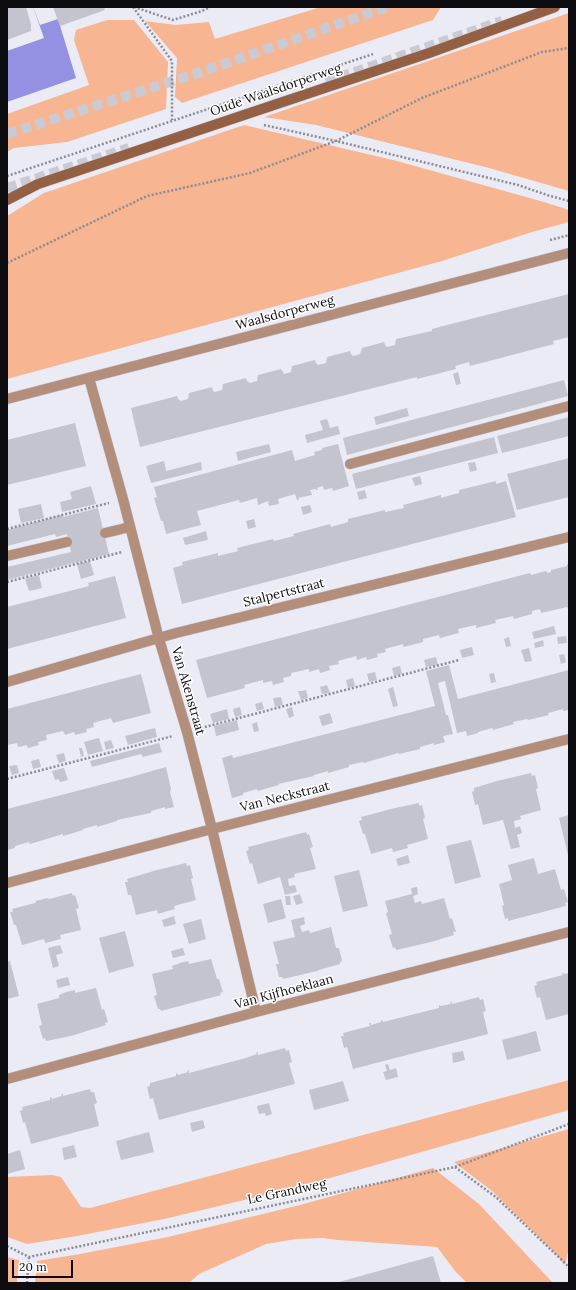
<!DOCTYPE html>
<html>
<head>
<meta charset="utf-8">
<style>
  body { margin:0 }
  #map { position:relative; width:576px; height:1290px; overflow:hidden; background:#ebebf6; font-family:Lora,serif }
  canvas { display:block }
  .frame { position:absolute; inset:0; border:8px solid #0d0d11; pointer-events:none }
  .scale { position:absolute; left:12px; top:1260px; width:61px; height:18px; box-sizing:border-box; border:2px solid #0d0d11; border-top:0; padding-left:5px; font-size:12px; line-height:14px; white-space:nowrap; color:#0d0d11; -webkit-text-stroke:3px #fff; paint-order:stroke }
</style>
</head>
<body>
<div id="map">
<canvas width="576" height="1290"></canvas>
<div class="frame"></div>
<div class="scale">20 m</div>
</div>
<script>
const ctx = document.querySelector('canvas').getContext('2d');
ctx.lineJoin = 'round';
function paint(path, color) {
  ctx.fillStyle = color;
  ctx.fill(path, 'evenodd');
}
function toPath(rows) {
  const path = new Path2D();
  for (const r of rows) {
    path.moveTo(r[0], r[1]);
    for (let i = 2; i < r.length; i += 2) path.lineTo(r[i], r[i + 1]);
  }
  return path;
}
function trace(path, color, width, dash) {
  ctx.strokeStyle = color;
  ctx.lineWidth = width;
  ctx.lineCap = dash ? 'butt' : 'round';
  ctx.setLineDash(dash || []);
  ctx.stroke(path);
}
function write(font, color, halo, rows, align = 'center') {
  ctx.font = font + ' Lora,serif';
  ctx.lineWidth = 3;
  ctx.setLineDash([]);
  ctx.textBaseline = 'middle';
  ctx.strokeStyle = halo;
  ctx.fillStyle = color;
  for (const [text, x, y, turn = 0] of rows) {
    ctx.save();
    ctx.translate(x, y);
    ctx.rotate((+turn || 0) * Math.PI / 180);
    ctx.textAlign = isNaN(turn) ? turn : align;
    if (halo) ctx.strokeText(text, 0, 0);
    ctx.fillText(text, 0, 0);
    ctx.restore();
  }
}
const green = toPath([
  [321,7,441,7,433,20,182,103,175,97,177,58,145,21,176,25,209,22,215,39],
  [569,13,569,191,489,168,316,125,264,117],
  [107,20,134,20,168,62,166,109,67,142,14,148,7,152,7,114,89,85,74,40,76,30],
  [244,125,397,161,544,202,569,210,569,222,532,232,442,261,7,379,7,216,44,193],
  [569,1080,569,1110,295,1188,164,1219,77,1236,27,1244,7,1237,7,1177,52,1175,61,1177,81,1207,90,1208],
  [569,1129,569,1247,565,1265,558,1256,492,1191,454,1162],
  [433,1168,479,1204,553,1283,467,1283,455,1271,437,1247,338,1240,323,1238,296,1239,266,1244,199,1274,189,1283,35,1283,37,1261,80,1254,168,1237,300,1205],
  [7,1257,19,1260,17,1283,7,1283]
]);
const water = toPath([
  [33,7,58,19,76,78,7,102,7,51,44,38]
]);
const pier = toPath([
  [33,7,53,7,58,19,40,25]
]);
const building = toPath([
  [7,7,26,7,31,24,31,31,7,40],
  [53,7,104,7,105,10,60,26],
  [569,294,569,337,553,341,554,344,470,366,469,362,455,366,456,369,417,379,417,377,140,447,131,408,177,396,178,399,181,401,188,399,189,393,212,387,213,391,215,392,222,390,223,384,246,378,247,381,250,383,257,381,258,375,281,369,284,374,291,372,292,366,315,360,316,363,318,365,326,363,327,357,350,351,351,354,353,356,360,354,362,348,384,342,385,345,387,347,395,345,396,339,432,331,432,329,447,325],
  [458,372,461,384,456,385,453,374],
  [564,380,568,396,347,455,343,438],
  [407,408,409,416,376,425,374,417],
  [569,417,569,436,502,453,497,436],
  [327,419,330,428,338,426,340,434,307,443,305,435,323,430,320,421],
  [75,423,86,466,7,485,7,440],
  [494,437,498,453,356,489,352,474],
  [269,444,271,452,238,461,236,452],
  [338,444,349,486,333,491,332,488,324,490,323,486,317,488,318,490,316,490,316,489,310,490,312,495,298,498,299,500,297,500,295,494,278,499,279,504,269,506,268,501,258,505,257,498,240,503,239,500,197,511,201,525,166,534,163,521,161,521,154,498,157,497,154,487,292,450,295,461,315,455,314,452,322,450,322,448],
  [569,458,569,497,517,510,507,474],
  [164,461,166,471,201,462,202,470,151,483,146,466],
  [475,462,477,470,470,472,468,463],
  [420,476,422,484,415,486,412,478],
  [496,481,496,484,506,481,516,517,182,604,173,568,183,565,182,562,218,553,218,556,238,551,237,548,273,539,274,541,294,536,293,534,330,524,331,527,348,522,348,519,385,510,385,512,404,508,403,505,441,495,441,498,451,495,459,493,459,490],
  [91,486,96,504,62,512,60,502,72,499,70,492],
  [365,490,367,498,359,500,357,492],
  [41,504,44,518,21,523,18,509],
  [310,505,312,512,303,515,301,507],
  [98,508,109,554,7,580,7,567,71,552,67,534,56,537,55,534,7,546,7,530,62,515,63,517],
  [254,519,256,527,248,529,246,521],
  [206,531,208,540,185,545,183,538],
  [90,561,94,575,81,579,77,564],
  [567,564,569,564,569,611,567,607,541,613,540,609,532,611,532,614,514,619,513,616,495,620,496,623,476,628,476,625,458,629,459,633,440,638,439,635,423,639,423,642,404,647,403,644,385,649,386,652,377,654,378,657,367,660,366,657,357,660,356,656,338,661,339,664,329,666,330,670,320,673,319,669,309,672,309,669,291,673,291,676,283,678,284,682,273,685,272,681,263,683,263,680,244,685,245,688,207,698,196,660,530,573,531,575,546,571,548,573,551,572,551,570,567,566],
  [39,575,42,588,29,591,25,579],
  [115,576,126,618,7,649,7,607,89,586,88,583],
  [554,626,556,634,534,639,532,632],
  [566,636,567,643,558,644,557,637],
  [509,637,511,646,506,647,504,639],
  [543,640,544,646,535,648,534,643],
  [472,647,474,655,462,658,460,650],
  [529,648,532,661,525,662,521,650],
  [564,654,566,662,561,664,559,655],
  [436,657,438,665,426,667,424,660],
  [449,665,458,699,569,670,569,710,563,711,563,709,548,713,549,715,528,720,527,719,513,722,514,724,493,730,492,728,478,732,478,733,467,736,466,731,457,733,445,681,438,683,446,715,448,715,453,734,443,736,445,742,434,745,434,743,420,747,420,749,399,754,398,753,364,763,363,762,349,765,349,767,328,773,328,771,314,775,314,776,278,784,279,785,268,788,258,791,257,789,243,793,243,795,232,798,222,758,232,755,233,758,435,706,426,671],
  [400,666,402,674,394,676,392,668],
  [375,672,377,680,369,682,367,674],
  [494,673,496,682,491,683,489,674],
  [141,674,151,713,113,723,111,718,93,723,94,727,86,729,87,732,75,735,74,732,65,735,63,731,46,735,47,740,38,742,39,745,28,748,27,745,18,747,17,743,7,745,7,709],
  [353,678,355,686,348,688,346,680],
  [327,685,330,693,322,694,320,687],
  [393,687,398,706,393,707,388,689],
  [302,691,306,690,308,698,301,700,298,691],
  [281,697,283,705,275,707,273,698],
  [262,702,264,709,257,711,255,704],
  [240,707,242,715,235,717,233,709],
  [292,707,294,716,289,718,286,709],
  [227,709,229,719,213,723,210,714],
  [330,713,333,723,322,726,319,716],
  [237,720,239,730,216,736,214,726],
  [257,722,259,731,254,732,252,724],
  [155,728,157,737,128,745,125,736],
  [99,738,103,751,88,755,84,742],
  [111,740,114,748,106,750,104,742],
  [159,743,162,752,143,757,141,754,92,767,90,761],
  [79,748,82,748,84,756,81,757],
  [64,753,66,761,59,763,56,755],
  [39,759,41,767,33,769,31,761],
  [17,765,19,773,12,775,9,766],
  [166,767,171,789,170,792,174,807,165,809,165,807,151,811,151,813,117,820,117,821,97,827,97,825,83,829,83,830,63,836,63,834,30,844,29,842,15,846,15,848,7,850,7,809,131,777],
  [64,768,68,780,60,782,59,779,55,780,52,771],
  [531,773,532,776,535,775,538,788,536,789,541,810,520,816,521,819,514,821,515,828,520,826,522,833,517,835,520,847,511,849,503,820,483,825,478,804,475,805,472,792,474,791,474,788,497,781],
  [419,803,419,806,422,805,425,818,423,819,428,839,407,845,408,848,393,852,392,848,371,854,365,834,363,834,359,821,362,820,361,817,395,808],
  [569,815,569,855,568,855,559,818],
  [306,832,307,835,309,834,313,847,310,848,316,869,294,874,295,877,288,879,289,886,295,885,297,892,285,895,280,877,258,884,252,863,250,864,246,851,249,850,248,847],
  [471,840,481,877,455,884,446,846],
  [408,855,410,863,398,866,396,859],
  [534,858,538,874,555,869,561,890,564,889,568,902,565,903,566,906,508,921,508,918,505,919,502,906,504,905,499,884,512,880,508,865],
  [186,863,187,866,190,865,193,878,191,879,196,900,174,906,175,909,168,911,158,914,157,910,136,915,131,895,128,895,125,882,128,882,127,879,157,870],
  [359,870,368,906,343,912,334,876],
  [417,887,418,894,413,896,415,903,421,901,422,904,444,898,450,919,452,918,456,932,453,932,454,935,431,942,396,950,395,947,393,948,389,935,392,934,386,913,388,912,385,901,412,894,411,888],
  [72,893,73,896,75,895,79,908,76,909,81,930,60,935,61,939,45,943,44,939,22,945,16,925,14,925,10,912,13,912,12,909,35,903,36,901,47,898,49,899],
  [300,894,303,903,296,905,293,896],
  [285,896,290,896,291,905,286,905],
  [281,899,286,918,268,923,263,904],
  [174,916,176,924,164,927,162,920],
  [304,917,305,924,300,926,302,932,309,930,310,933,331,927,336,948,339,948,342,961,340,962,340,964,319,970,317,971,283,979,282,977,279,977,276,964,279,964,273,942,295,937,291,920],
  [201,919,206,939,189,944,183,924],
  [125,931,134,966,109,973,99,938],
  [60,945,63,953,56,955,59,966,53,968,48,948],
  [183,948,185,955,173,958,171,951],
  [211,959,217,979,219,979,223,992,220,993,221,995,161,1011,160,1009,158,1009,154,996,157,995,152,974,173,969,172,966,180,963,188,961,189,964],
  [10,961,19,996,7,999,7,962],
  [562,973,564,973,564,974,569,973,569,1014,546,1020,540,997,537,998,534,986,537,985,536,982,563,975],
  [68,977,70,985,58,988,56,980],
  [96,988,102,1010,104,1009,108,1022,105,1023,106,1025,71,1036,46,1041,45,1038,43,1039,39,1026,42,1025,37,1004,59,998,59,995,66,992,75,990,75,993],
  [479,997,480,1000,483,999,486,1011,483,1012,488,1034,353,1069,347,1047,344,1048,341,1036,344,1036,343,1033,370,1026,369,1023,371,1023,371,1025,381,1022,381,1020,382,1020,383,1022,439,1008,439,1005,440,1005,440,1006,451,1004,450,1002,452,1002,452,1004],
  [536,1031,541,1051,507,1060,502,1040],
  [285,1048,286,1051,289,1050,292,1062,289,1063,295,1084,159,1120,153,1098,150,1099,147,1087,150,1086,150,1083,176,1076,176,1074,177,1073,178,1075,188,1072,187,1071,189,1070,189,1073,246,1058,257,1054,256,1053,258,1052,258,1055],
  [463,1051,465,1060,453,1063,452,1053],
  [388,1064,390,1070,396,1068,398,1077,386,1080,383,1072,387,1071,385,1065],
  [343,1081,349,1101,314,1110,309,1090],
  [90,1089,91,1092,94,1092,97,1103,94,1104,99,1126,31,1144,25,1122,23,1123,20,1111,23,1110,22,1107,50,1100,50,1097,51,1097,52,1099,62,1096,61,1094,63,1094,63,1096],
  [269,1103,272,1114,266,1116,265,1113,259,1114,257,1106],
  [203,1120,205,1128,192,1132,190,1123],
  [149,1132,154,1152,121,1160,116,1141],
  [74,1145,77,1157,64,1160,62,1148],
  [20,1150,25,1169,7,1174,7,1154],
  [433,1256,441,1283,335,1283]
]);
const primaryTunnel = toPath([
  [326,82,502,21],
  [7,134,201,72,387,7],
  [7,188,129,148]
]);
const path = toPath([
  [133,7,172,61,172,120],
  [134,7,173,20,202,11,210,7],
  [264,125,336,141,518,185,550,196,569,201],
  [7,176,373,54],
  [550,240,569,235],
  [7,263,147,196,250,173,336,141,422,98,542,52,569,48],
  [7,529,109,503],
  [7,582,122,552],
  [201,728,459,660],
  [7,779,173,736],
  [455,1167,497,1198,569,1267],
  [7,1246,29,1257,455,1167,569,1124],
  [27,1283,29,1257]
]);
const lane = toPath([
  [350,464,569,406],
  [105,533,130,527],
  [7,556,67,542]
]);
const street = toPath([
  [89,378,123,499,159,639,187,732,212,829,256,1012],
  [7,399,569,253],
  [7,682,176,633,569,537],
  [7,883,212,829,569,739],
  [7,1079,256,1012,569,932]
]);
const secondary = toPath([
  [7,200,38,184,429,53,555,7]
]);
const streetNames = [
  ["Oude Waalsdorperweg",276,90,-19],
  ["Waalsdorperweg",285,313,-15],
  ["Stalpertstraat",284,593,-14],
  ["Van Akenstraat",188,691,74],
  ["Van Neckstraat",285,797,-14],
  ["Van Kijfhoeklaan",284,992,-15],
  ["Le Grandweg",287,1192,-12]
];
paint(green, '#f7b591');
paint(water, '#9491e2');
paint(pier, '#ebebf6');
paint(building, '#c3c4ce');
trace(primaryTunnel, '#cacad4', 10, [10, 5]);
trace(lane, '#c7c7d1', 11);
trace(street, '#c7c7d1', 11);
trace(secondary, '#c7c7d1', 11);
trace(path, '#8c8c94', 2.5, [2, 2]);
trace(lane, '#b38e7b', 10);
trace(street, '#b38e7b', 10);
trace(secondary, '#946044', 10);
write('13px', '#0d0d11', '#fff', streetNames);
</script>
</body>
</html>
